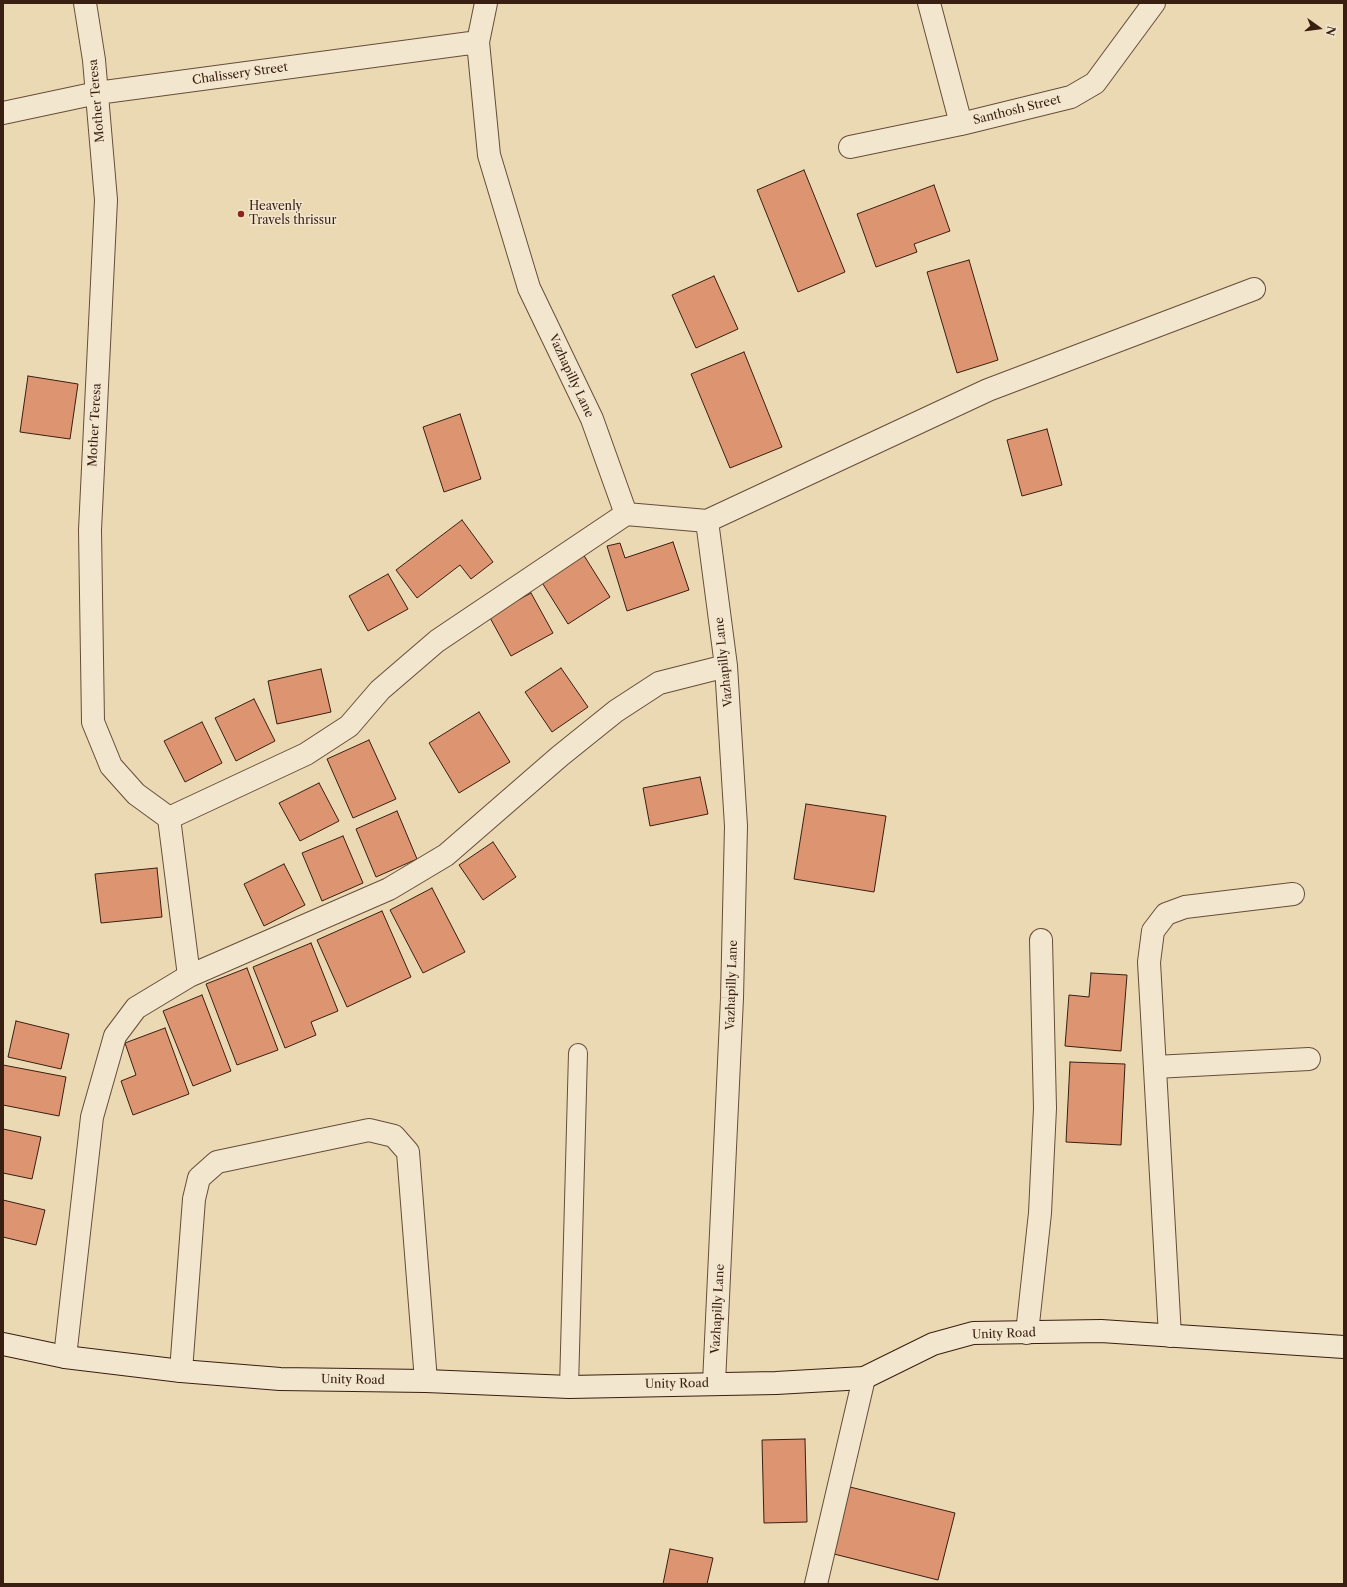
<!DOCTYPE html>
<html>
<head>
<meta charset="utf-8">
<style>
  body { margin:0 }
  #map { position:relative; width:1347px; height:1587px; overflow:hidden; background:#ebd9b3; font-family:"Libre Caslon Text",serif }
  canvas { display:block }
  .frame { position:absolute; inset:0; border:4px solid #391e12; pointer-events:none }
  .north { position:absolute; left:1299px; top:8px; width:40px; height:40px; -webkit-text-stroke:3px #f2e6ce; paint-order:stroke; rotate:104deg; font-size:11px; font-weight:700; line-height:16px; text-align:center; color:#391e12 }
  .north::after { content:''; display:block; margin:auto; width:14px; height:18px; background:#391e12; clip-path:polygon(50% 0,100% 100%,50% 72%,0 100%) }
</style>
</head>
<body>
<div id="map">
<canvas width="1347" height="1587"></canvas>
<div class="frame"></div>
<div class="north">N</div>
</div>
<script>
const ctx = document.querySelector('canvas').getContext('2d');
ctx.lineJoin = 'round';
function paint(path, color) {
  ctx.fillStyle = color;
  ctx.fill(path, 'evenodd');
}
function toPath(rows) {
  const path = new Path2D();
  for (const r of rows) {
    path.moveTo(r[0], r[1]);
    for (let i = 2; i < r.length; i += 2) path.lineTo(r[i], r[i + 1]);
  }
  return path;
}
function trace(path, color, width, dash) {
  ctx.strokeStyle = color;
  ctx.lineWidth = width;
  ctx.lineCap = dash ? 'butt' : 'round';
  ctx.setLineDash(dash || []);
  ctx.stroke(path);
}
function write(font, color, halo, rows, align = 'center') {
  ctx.font = font + ' "Libre Caslon Text",serif';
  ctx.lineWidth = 3;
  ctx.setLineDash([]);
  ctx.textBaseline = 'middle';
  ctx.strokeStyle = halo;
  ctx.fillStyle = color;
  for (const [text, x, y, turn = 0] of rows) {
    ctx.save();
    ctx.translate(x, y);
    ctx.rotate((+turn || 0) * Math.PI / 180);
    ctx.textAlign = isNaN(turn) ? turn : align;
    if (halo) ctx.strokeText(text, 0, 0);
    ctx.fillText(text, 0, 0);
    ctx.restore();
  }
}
const building = toPath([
  [804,170,845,272,798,292,757,190,804,170],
  [934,185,950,231,914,244,917,252,876,267,857,214,934,185],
  [969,260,998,360,957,373,927,272,969,260],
  [714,276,738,329,696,348,672,295,714,276],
  [744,352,782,447,730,468,691,374,744,352],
  [28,376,78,384,70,439,20,432,28,376],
  [460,414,481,479,444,492,423,427,460,414],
  [1047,429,1062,485,1022,496,1007,440,1047,429],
  [462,520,493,562,471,579,460,565,417,598,396,570,462,520],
  [673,542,689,590,627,611,607,546,620,543,625,558,673,542],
  [583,554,610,597,568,624,541,581,583,554],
  [388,574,408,609,368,631,349,596,388,574],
  [531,593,553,633,511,656,489,616,531,593],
  [561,668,588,707,552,732,525,692,561,668],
  [321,669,331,712,277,724,268,681,321,669],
  [254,699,275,741,236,761,215,718,254,699],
  [479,712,510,762,459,793,429,743,479,712],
  [202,722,222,763,185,782,164,741,202,722],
  [369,740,396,799,353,818,327,759,369,740],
  [700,777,708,814,650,826,643,788,700,777],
  [319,783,339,821,300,841,279,803,319,783],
  [806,804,886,816,874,892,794,879,806,804],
  [397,811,417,859,376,877,356,829,397,811],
  [343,836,363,883,322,901,302,853,343,836],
  [493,842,516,877,483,900,459,865,493,842],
  [284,864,305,905,264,926,244,884,284,864],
  [157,868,162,917,101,923,95,874,157,868],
  [432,888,465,952,423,973,390,910,432,888],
  [382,911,411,977,347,1007,317,940,382,911],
  [311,943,338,1011,311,1022,316,1035,285,1048,253,967,311,943],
  [247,968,278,1050,237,1065,206,984,247,968],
  [1091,973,1127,975,1121,1051,1065,1046,1069,995,1089,997,1091,973],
  [202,995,231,1071,193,1086,163,1011,202,995],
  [16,1021,69,1034,61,1069,8,1057,16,1021],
  [165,1028,189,1094,133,1115,121,1081,136,1075,125,1043,165,1028],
  [1070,1062,1125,1064,1121,1145,1066,1142,1070,1062],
  [3,1065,66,1077,59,1116,3,1105,3,1065],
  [3,1129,41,1137,32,1179,3,1173,3,1129],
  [3,1200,45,1210,36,1245,3,1237,3,1200],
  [805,1439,807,1522,764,1523,762,1440,805,1439],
  [850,1487,955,1513,938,1580,834,1554,850,1487],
  [670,1549,713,1558,707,1584,663,1584,670,1549]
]);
const lane = toPath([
  [569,1387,578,1053]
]);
const street = toPath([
  [85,3,94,60,106,200,90,530,93,722,111,766,136,794,169,818],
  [486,3,478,42,489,155,529,288,592,419,626,514,707,521],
  [929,3,961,124,1071,97,1095,83,1154,3],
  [3,113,97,93,478,42],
  [850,147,961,124],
  [626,514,437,641,380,690,349,726,306,754,169,818,189,976,389,889,446,855,560,756,616,711,659,683,726,666],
  [707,521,726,666,736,826,732,998,714,1383],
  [707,521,988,390,1254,289],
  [1155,1067,1309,1059],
  [1027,1333,1040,1213,1045,1108,1041,940],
  [1170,1336,1149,962,1153,931,1166,914,1185,907,1293,894],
  [65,1357,92,1117,115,1036,136,1008,189,976],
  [181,1371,194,1199,199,1178,217,1162,369,1130,394,1136,408,1152,426,1381],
  [816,1584,864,1378]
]);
const secondary = toPath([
  [3,1344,65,1357,181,1371,280,1379,426,1381,569,1387,776,1383,864,1378,933,1344,973,1333,1101,1331,1344,1347]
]);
const markers = [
  [241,214,4,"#8f2418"]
];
const streetNames = [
  ["Chalissery Street",240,74,-8],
  ["Mother Teresa",97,101,-95],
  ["Santhosh Street",1017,110,-14],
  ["Vazhapilly Lane",571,376,65],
  ["Mother Teresa",95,425,-87],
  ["Vazhapilly Lane",724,662,-96],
  ["Vazhapilly Lane",732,985,-88],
  ["Vazhapilly Lane",718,1309,-87],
  ["Unity Road",1004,1334,-2],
  ["Unity Road",353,1380,1],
  ["Unity Road",677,1384,-1]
];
const poiNames = [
  ["Heavenly",249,207],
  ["Travels thrissur",249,221]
];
paint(building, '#dc9471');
trace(building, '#391e12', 1);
trace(lane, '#664d3a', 20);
trace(street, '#664d3a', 24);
trace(secondary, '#391e12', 24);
trace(lane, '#f2e6ce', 18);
trace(street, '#f2e6ce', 22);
trace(secondary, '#f2e6ce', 22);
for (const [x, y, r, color] of markers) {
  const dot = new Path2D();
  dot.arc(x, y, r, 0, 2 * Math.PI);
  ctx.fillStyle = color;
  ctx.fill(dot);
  trace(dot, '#f2e6ce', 1.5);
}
write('12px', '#391e12', '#f2e6ce', streetNames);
write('12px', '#391e12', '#f2e6ce', poiNames, 'left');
</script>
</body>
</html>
